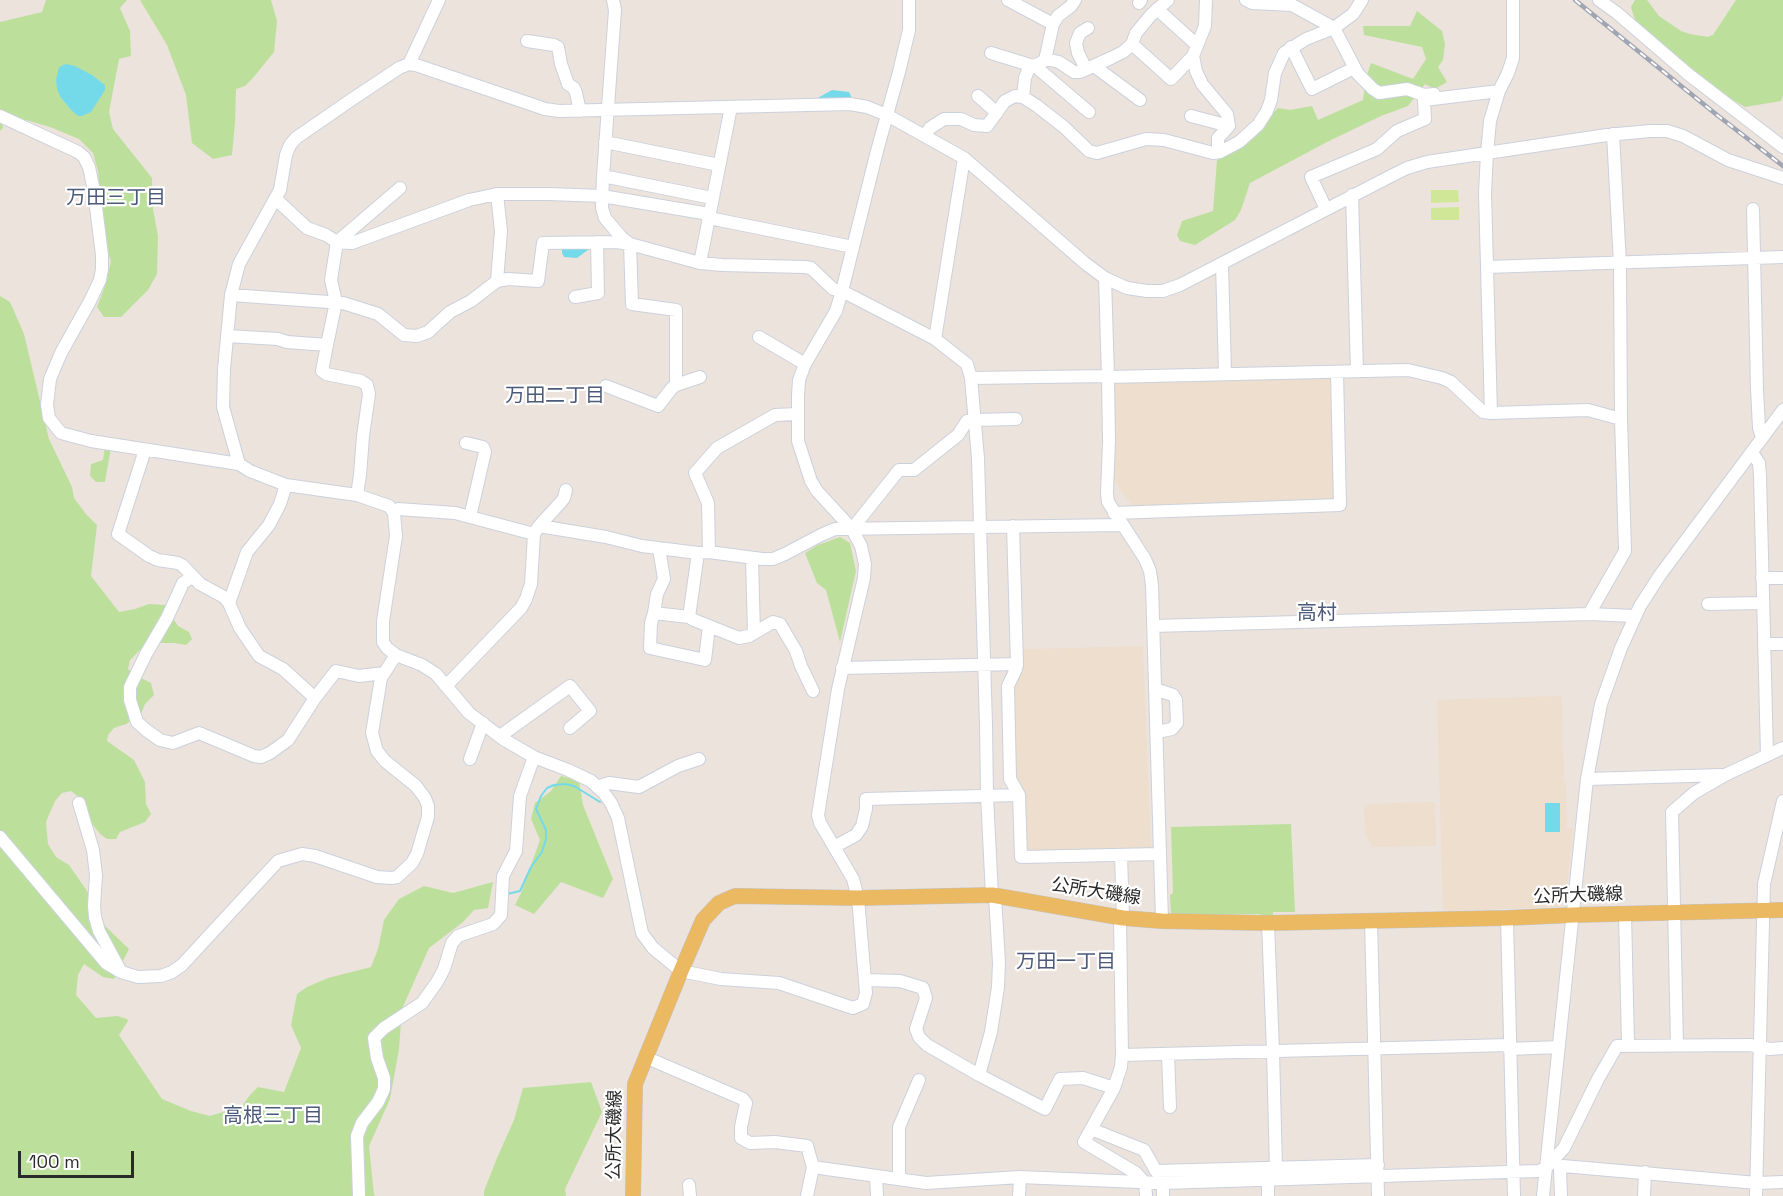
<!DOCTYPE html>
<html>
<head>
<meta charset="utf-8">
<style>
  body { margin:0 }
  #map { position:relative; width:1783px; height:1196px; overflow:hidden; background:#ece3dd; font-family:"Space Grotesk",sans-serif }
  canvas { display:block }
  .scale { position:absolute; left:18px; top:1151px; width:116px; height:27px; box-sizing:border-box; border:3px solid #2a2a2a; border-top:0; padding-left:8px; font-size:18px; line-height:21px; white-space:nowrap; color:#2a2a2a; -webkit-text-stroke:4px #fff; paint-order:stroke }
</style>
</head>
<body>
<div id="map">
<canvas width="1783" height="1196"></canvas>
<div class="scale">100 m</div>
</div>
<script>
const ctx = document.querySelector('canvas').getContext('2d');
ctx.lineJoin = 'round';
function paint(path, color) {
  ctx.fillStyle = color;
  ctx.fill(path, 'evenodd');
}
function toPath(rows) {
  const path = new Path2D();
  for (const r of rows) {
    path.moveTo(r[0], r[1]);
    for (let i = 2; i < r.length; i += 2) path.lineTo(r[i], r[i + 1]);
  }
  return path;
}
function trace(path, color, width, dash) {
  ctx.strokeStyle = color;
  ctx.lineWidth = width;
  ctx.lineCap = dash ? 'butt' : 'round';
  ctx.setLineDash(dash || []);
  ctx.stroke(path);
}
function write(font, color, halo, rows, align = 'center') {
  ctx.font = font + ' "Space Grotesk","Noto Sans JP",sans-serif';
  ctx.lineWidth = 4.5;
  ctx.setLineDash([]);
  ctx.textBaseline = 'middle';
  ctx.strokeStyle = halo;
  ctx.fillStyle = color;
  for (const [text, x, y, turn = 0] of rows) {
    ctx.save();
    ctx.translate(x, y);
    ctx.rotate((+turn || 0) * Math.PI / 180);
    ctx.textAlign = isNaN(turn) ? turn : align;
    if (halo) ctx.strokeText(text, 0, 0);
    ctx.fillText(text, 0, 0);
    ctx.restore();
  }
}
const education = toPath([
  [1332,377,1337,501,1134,509,1112,477,1115,434,1113,386,1117,382],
  [1143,646,1151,852,1027,854,1013,779,1010,688,1019,648,1031,649],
  [1560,696,1562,698,1564,782,1566,782,1567,828,1573,828,1566,899,1558,907,1445,911,1443,908,1437,702,1438,700],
  [1435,802,1436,846,1372,847,1365,833,1364,806,1370,804]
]);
const green = toPath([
  [46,0,127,0,120,8,130,31,131,56,119,59,109,112,113,129,152,178,153,209,158,236,157,274,148,290,121,317,104,317,97,307,106,283,111,261,103,240,98,171,93,153,79,139,50,127,19,118,2,121,3,128,0,131,0,22,42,12],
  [75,66,103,83,71,110,61,98,56,80],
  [140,0,271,0,277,21,274,52,253,78,245,86,236,89,235,123,232,155,213,159,192,143,186,95,167,45],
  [1635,0,1647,0,1659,16,1681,31,1690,34,1708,37,1713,35,1736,0,1783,0,1783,95,1781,101,1745,107,1701,81,1654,40,1635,20,1631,7],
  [1417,11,1442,31,1445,44,1443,60,1438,67,1447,82,1435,89,1425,84,1408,106,1381,116,1327,142,1250,183,1241,210,1235,220,1195,245,1180,241,1177,235,1182,221,1213,211,1217,160,1240,148,1278,108,1290,110,1312,106,1318,120,1363,100,1366,78,1371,63,1413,79,1426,59,1422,47,1364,35,1363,26,1410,26],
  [0,296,10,302,24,334,49,439,72,487,74,498,86,514,97,525,91,576,119,612,135,609,149,604,165,605,178,626,189,632,192,639,186,645,174,643,159,643,140,650,130,660,128,669,137,676,151,683,154,695,145,704,141,714,126,724,114,728,108,735,107,741,134,760,145,782,146,804,151,814,145,822,120,832,116,839,107,839,100,834,88,819,79,797,71,791,62,793,55,801,46,822,48,844,56,857,69,865,87,891,105,926,129,949,114,979,103,977,84,964,78,975,76,995,96,1018,117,1016,127,1019,128,1021,119,1035,162,1099,191,1111,210,1116,242,1106,250,1095,258,1087,284,1092,301,1048,291,1025,297,994,307,987,328,978,371,967,378,949,384,920,399,899,424,886,453,893,493,882,488,908,474,910,463,922,429,948,402,1009,399,1049,390,1099,369,1146,374,1195,375,1196,0,1196],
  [105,446,111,447,105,482,96,482,90,476,91,464,103,460],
  [840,537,850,543,856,571,840,642,826,590,817,583,805,553,818,545],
  [561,776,579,781,583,805,613,879,603,898,561,882,534,914,515,905,521,893,540,840,531,819,535,803,551,791],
  [1291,824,1295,912,1273,912,1273,915,1261,915,1260,914,1173,915,1171,913,1170,895,1173,893,1171,827],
  [591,1082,602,1112,565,1189,566,1196,484,1196,484,1191,497,1158,514,1120,523,1088]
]);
const pitch = toPath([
  [1431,190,1458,190,1459,202,1431,203],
  [1459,207,1459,220,1431,220,1431,208]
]);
const water = toPath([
  [66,64,75,66,92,75,105,85,105,90,91,112,82,116,78,116,71,110,61,98,57,89,56,80,59,67],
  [832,90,849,92,853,100,814,100],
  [592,247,577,258,564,257,562,253,562,249],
  [1545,803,1560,803,1560,832,1545,832]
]);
const stream = toPath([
  [507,894,520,891,531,867,542,852,546,839,546,830,536,809,541,796,547,788,554,785,565,784,574,786,600,802],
  [1152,1193,1152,1196]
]);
const minor = toPath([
  [613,0,615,10,603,176,602,208,605,218,622,238,630,244,700,263,722,265,805,267,811,268,833,289,842,291,935,339,967,364,971,378,978,458,986,725,987,796,992,895],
  [909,0,909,30,899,72,887,115,877,151,842,291,836,311,805,364,799,380,798,396,798,441,811,481,817,491,852,529,861,546,865,564,864,578,838,689,818,815,820,823,853,879,858,898,866,993,863,1004,853,1008,779,983,721,979,681,971,653,948,642,933,618,818,611,803,604,793,591,781,568,770,534,757,503,739,469,713,436,674,422,665,396,655,387,648,383,642,383,621,396,536,394,513,389,506,357,495,286,485,250,471,239,464,223,407,224,369,231,295,239,264,280,190,286,155,290,145,296,138,348,102,399,68,409,64,416,65,545,109,559,111,850,104,867,107,887,115,964,158,1086,264,1105,278,1127,288,1147,291,1163,291,1180,285,1391,176,1407,168,1427,162,1607,135,1650,131,1667,131,1683,136,1728,160,1783,178],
  [1008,0,1053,24],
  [1246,0,1252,3,1292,5,1334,28,1358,74,1373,89,1379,93,1407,89,1424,95,1434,94],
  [1599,0,1617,13,1688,74,1783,147],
  [1139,3,1141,0],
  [1157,9,1197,45],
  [527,41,554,45,558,47,561,64,568,84,574,88,576,93,580,111],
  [1132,44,1171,79,1193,56,1205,26,1206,0],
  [1291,47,1312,89,1354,68],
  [991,53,1030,65],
  [1193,56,1196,71,1202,84,1227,114,1229,126,1218,138,1218,146,1220,152],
  [1045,60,1053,24,1058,16,1071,6,1075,0],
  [409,64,439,0],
  [1035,66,1089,112],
  [1094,66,1140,100],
  [1086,69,1078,53,1076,43,1080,33,1088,28],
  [978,96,997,113],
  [1023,97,1025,78,1030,65,1035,66,1045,60,1050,60,1059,62,1074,72,1080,72,1111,58,1123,52,1132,44,1136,33,1151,15,1168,0],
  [0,116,78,152,84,157,89,167,94,191,102,255,102,269,100,280,90,301,61,353,50,379,47,405,49,418,61,433,91,441,239,464],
  [1191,116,1229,126],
  [1613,134,1620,264,1621,419],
  [925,135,930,128,944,119,961,119,974,125,987,126,1005,101,1015,96,1023,97,1037,106,1064,127,1089,151,1097,153,1146,139,1164,140,1213,153,1220,152,1239,142,1258,125,1267,111,1271,100,1275,73,1284,53,1306,39,1334,28,1353,14,1362,0],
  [605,142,719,165],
  [603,176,712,198],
  [1352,195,1357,371],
  [275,201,279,202,307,228,326,235,337,242,352,243,469,200,497,194,549,194,602,196,703,213,714,219,853,247],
  [1326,209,1311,177,1377,149,1397,131,1425,119,1424,100,1499,91],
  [1753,209,1757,389,1759,428,1762,437],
  [700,263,731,107],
  [1222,264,1225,373],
  [1487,267,1783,257],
  [1105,278,1108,377],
  [497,281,501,231,497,194],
  [231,295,343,303,378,314,404,335,417,336,428,332,450,312,471,301,497,281,508,279,538,281,543,243,616,242,630,244,632,304,676,310,676,385,672,388,658,406,606,386],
  [575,297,598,293,597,242],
  [227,336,278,339,287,342,327,345,336,302,331,280,337,242,400,188],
  [759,337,805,364],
  [935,339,964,158],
  [327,345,322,371,326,374,361,381,367,385,369,394,363,436,360,475,357,495],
  [971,378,1108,376],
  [676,385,700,377],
  [1491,413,1485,193,1487,153,1490,121,1499,91,1508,73,1513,58,1513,0],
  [466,443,483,447,485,452,470,517],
  [145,450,118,534,149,556,158,560,178,563,182,565,200,584,224,597,229,603,240,628,259,656,283,669,315,698],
  [1751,454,1755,457,1759,463,1760,475,1767,755],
  [394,513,398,509,455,513,534,534],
  [1114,513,1340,505,1337,372],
  [539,526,561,502,564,498,566,490],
  [1013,526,1017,664,1016,669,1008,686,1010,779,1019,795,1021,857,1160,854],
  [852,529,899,470,914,470,958,435,967,421,975,420,1016,419],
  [659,548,664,579,657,594,654,613,689,617,694,620,739,638,749,636,773,622,780,624,796,651,801,666,813,691],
  [709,552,708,503,695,473,717,448,775,415,797,414],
  [752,558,754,633],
  [192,577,183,583,167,618,146,654,130,687,130,700,137,722,146,730,160,740,173,743,199,733,254,756,261,757,270,753,288,740,315,698,336,671,359,676,384,673],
  [1762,578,1783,578],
  [229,603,247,552,269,525,280,504,286,485],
  [1708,604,1763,603],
  [654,613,651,623,650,648,705,660,709,626],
  [689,617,698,553],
  [1153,626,1589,614,1635,616],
  [1764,644,1783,644],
  [842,668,1017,664],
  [447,685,521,608,526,599,531,584,534,534,539,526,606,537,642,546,698,553,709,552,762,559,773,559,785,554,821,535,835,529,1123,525],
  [1155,689,1173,695,1176,700,1177,723,1172,729,1157,732],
  [500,736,570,686,590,711,570,728],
  [470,759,483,723],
  [1587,779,1723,775],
  [597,787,609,783,639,787,678,766,699,759],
  [79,803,93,850,96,875,94,906,95,917,99,931,120,970],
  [0,837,106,963,121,972,138,977,161,976,172,972,182,965,278,861,302,854,315,856,377,877,391,878,397,877,412,863,417,854,428,817,428,806,425,798,416,786,385,761,377,751,372,733,381,678,396,655],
  [834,847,856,835,862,826,866,809,866,799,1019,795],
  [1121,855,1123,918],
  [1625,913,1628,1045],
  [1120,917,1122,1055,1509,1045],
  [1507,918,1514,1196],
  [1162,921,1152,585,1150,571,1145,559,1108,502,1107,493,1109,441,1108,377,1408,370,1442,378,1451,382,1483,412,1491,413,1588,410,1621,419,1625,551,1589,614],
  [1371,921,1378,1196],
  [1268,923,1273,1051,1276,1168],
  [866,980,900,981,923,988,926,998,916,1029,919,1037,927,1045,979,1075,1045,1109,1060,1079,1083,1078,1114,1088],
  [1677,1046,1672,812,1694,793,1725,775,1783,748],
  [1509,1049,1559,1047],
  [1168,1054,1170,1107],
  [1122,1055,1121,1067,1114,1088,1084,1142,1136,1173,1145,1183,1146,1196],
  [645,1057,743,1099,746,1103,741,1127,741,1138,750,1143,775,1142,807,1146,813,1167,807,1196],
  [979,1075,991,1032,998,987,999,963,995,896],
  [1091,1129,1144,1150,1156,1171,1378,1165],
  [813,1167,926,1183,1020,1177,1163,1183,1538,1171,1546,1168,1564,1148,1598,1079,1617,1046,1750,1045,1770,1049,1783,1048],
  [876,1176,877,1196],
  [899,1179,899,1127,919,1080],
  [1268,1179,1268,1196],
  [1163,1183,1163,1196],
  [689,1185,690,1196],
  [359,1196,357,1136,362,1123,378,1102,384,1089,384,1078,377,1058,374,1038,384,1028,422,1003,437,982,444,969,452,943,458,936,493,924,501,915,503,876,516,851,520,796,534,757],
  [1019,1196,1020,1177],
  [1543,1196,1587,779,1601,704,1621,648,1640,606,1660,575,1783,410],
  [1561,1196,1560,1169,1563,1166,1757,1183,1783,1182],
  [1644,1196,1645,1172],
  [1756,1196,1764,884,1783,801]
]);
const major = toPath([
  [633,1196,635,1084,681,971,703,920,719,903,735,896,858,898,992,895,1123,918,1162,921,1268,923,1507,918,1573,915,1783,910]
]);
const rail = toPath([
  [1575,0,1717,115,1783,166]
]);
const streetNames = [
  ["公所大磯線",1096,892,9],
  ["公所大磯線",1578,896,-2],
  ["公所大磯線",615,1135,-89]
];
const neighbourhoodNames = [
  ["万田三丁目",116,199],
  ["万田二丁目",555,397],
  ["高村",1317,614],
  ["万田一丁目",1066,963],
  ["高根三丁目",273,1117]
];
paint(education, '#eddecd');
paint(green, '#bce09b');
paint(pitch, '#d0e798');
paint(water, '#74daea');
trace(stream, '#74daea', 2);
trace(minor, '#cbd1dc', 14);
trace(major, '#c3c3c3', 16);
trace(minor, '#fff', 12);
trace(major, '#ebb962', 15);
trace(rail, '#a0a5b4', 4.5);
trace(rail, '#fff', 2, [7]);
write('18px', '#2a2a2a', '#fff', streetNames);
write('20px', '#4c5a7a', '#fff', neighbourhoodNames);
</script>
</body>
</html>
